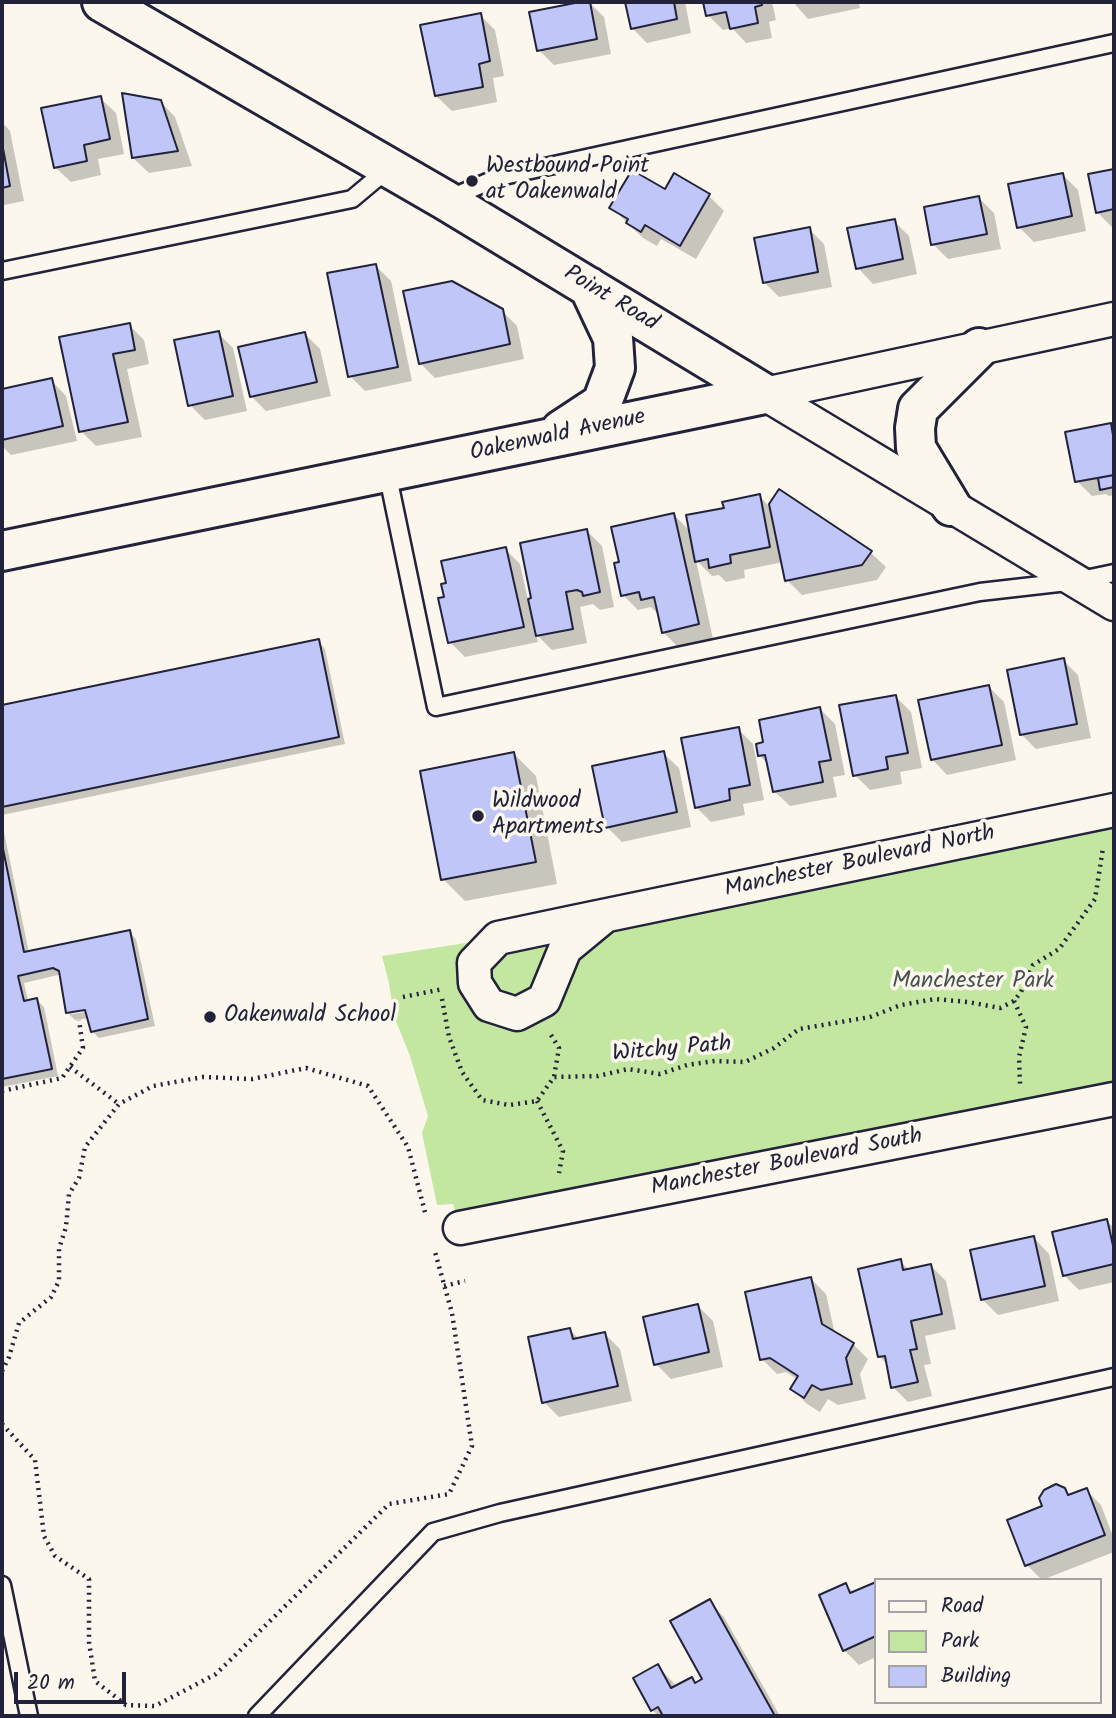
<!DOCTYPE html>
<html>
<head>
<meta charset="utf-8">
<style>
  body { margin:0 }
  #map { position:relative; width:1116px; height:1718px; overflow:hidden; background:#fbf7ec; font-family:Kalam,sans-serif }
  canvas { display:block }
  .frame { position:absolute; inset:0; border:4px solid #22223b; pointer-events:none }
  .legend { position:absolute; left:874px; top:1578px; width:228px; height:126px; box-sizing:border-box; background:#fbf7ec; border:2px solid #a4a2a5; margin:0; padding:9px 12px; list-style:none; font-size:21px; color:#22223b }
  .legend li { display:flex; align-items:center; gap:14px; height:35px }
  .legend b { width:35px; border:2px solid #a4a2a5 }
  .scale { position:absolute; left:14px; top:1672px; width:112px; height:32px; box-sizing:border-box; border:4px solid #22223b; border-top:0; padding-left:9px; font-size:21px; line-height:24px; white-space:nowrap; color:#22223b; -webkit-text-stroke:5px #fbf7ec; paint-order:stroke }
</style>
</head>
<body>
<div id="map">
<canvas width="1116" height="1718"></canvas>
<div class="frame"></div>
<ul class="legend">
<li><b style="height:9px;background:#fbf7ec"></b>Road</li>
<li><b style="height:19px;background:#c3e7a1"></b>Park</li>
<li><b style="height:19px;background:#c0c6f8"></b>Building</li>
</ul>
<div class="scale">20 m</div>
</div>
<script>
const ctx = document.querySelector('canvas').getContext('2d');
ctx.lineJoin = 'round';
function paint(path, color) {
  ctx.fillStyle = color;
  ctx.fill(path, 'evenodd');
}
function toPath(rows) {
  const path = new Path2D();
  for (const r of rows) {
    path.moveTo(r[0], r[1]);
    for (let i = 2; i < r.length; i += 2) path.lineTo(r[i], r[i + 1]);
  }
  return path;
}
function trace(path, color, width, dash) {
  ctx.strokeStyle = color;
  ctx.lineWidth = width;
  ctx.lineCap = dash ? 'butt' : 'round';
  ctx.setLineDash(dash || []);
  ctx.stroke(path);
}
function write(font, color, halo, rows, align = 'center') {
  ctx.font = font + ' Kalam,sans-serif';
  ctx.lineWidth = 7;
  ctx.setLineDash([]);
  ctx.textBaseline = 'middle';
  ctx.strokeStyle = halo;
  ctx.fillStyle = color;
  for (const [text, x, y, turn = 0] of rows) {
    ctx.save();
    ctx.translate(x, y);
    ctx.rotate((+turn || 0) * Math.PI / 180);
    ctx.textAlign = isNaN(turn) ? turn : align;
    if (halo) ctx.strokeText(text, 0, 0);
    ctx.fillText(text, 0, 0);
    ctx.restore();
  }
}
const green = toPath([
  [1114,810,1114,1099,460,1228,453,1204,437,1205,422,1133,428,1116,410,1056,394,1016,389,983,382,956,498,938]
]);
const shadow = toPath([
  [589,2,604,17,611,54,554,65,539,50,531,14],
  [627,2,685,2,691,33,647,43,632,28],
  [705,2,772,2,776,20,769,22,772,38,746,43,732,28,723,30,708,15],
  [793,2,859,2,860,8,808,19],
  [480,15,495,30,504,76,493,78,497,102,452,111,436,96],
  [100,98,116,113,124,154,98,159,101,175,71,182,55,167],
  [160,101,175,117,192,166,149,173,133,158],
  [2,122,10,131,24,201,4,205,2,202],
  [1114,171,1114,226,1112,227,1097,212,1090,175],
  [1063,175,1078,190,1086,231,1034,242,1019,227],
  [674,176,709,196,724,211,696,259,661,239,657,246,643,238,612,208,665,191],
  [979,198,994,213,1001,249,948,259,933,244],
  [894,221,909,236,917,274,873,284,858,268],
  [809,229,824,244,832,287,779,297,764,282],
  [376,266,391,281,412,381,365,391,350,376],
  [501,310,517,326,524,359,435,378,420,363],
  [129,325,144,340,149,364,127,369,142,437,96,446,81,431,61,338],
  [218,333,233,348,247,411,205,420,190,405],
  [305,334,320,349,331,396,266,411,251,396],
  [51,380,66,396,77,441,11,455,2,446,2,391],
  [1110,425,1114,429,1114,495,1109,496,1106,494,1092,496,1077,481],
  [759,496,772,509,871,553,886,567,877,580,802,595,787,580,783,562,744,570,745,578,726,582,719,575,712,576,696,560,713,639,678,647,663,632,658,614,651,607,638,610,623,595,674,515,691,532,726,509],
  [587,531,602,546,614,607,600,610,593,604,580,607,587,643,552,650,536,634,538,642,465,657,450,642,446,598,505,549,520,564,528,600,533,600],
  [318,641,325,649,345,744,2,815,2,707],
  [1063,660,1078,675,1091,738,1036,749,1021,734],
  [989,687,1004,702,1016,760,947,775,932,759],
  [895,696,911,712,922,768,900,772,902,784,870,790,855,775],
  [820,709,835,724,845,775,833,777,837,797,790,806,774,791,769,765,760,756],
  [738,729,753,744,764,800,743,804,745,815,711,822,696,807],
  [663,753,679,768,691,827,622,842,607,827],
  [514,754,536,776,557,884,465,901,443,879],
  [2,822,29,953,129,932,136,939,155,1026,99,1038,92,1031,89,1018,75,1020,68,1013,62,974,24,983,28,1001,37,1000,44,1007,58,1076,2,1087],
  [93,1007,94,1011,71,1014,71,1011],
  [1107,1221,1114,1228,1114,1282,1079,1290,1064,1275],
  [1034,1238,1049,1254,1059,1301,998,1315,983,1300],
  [900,1261,910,1271,931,1266,946,1281,956,1329,925,1336,931,1364,924,1365,932,1396,908,1402,893,1387,888,1365,879,1356],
  [811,1279,826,1294,835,1334,853,1344,868,1359,860,1374,866,1399,838,1405,828,1399,820,1412,807,1404,792,1389,798,1380,786,1372,777,1374,762,1359],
  [698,1306,713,1321,723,1367,671,1379,656,1364],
  [570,1330,579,1339,605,1334,620,1349,632,1401,559,1417,544,1402],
  [1064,1490,1070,1496,1086,1490,1101,1505,1114,1539,1114,1552,1042,1580,1027,1565,1045,1507],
  [876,1583,876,1657,859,1665,844,1650,846,1585,854,1593],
  [709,1602,724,1617,780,1716,659,1716,652,1710,657,1666,672,1681,676,1687,691,1679,697,1684,705,1680]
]);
const building = toPath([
  [580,2,590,2,597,39,537,51,529,12,580,2],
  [625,2,674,2,677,19,631,29,625,2],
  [703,2,761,2,762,5,755,7,758,23,730,29,726,12,706,16,703,2],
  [481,13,490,61,479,64,483,87,435,96,420,25,481,13],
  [122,93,161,100,178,151,132,158,122,93],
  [101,96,110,139,84,145,87,161,54,168,41,108,101,96],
  [2,143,10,186,2,188,2,143],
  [1114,169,1114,209,1096,213,1088,174,1114,169],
  [632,170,665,189,674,173,710,194,680,246,645,225,641,232,626,223,628,219,609,208,632,170],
  [1063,173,1072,216,1017,228,1008,184,1063,173],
  [979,196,987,234,931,245,924,207,979,196],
  [895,219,903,259,856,269,847,228,895,219],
  [810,227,818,272,763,283,754,238,810,227],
  [376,264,398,367,348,377,327,273,376,264],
  [452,281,503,309,510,344,419,364,403,291,452,281],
  [130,323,135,350,113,354,128,422,79,432,59,337,130,323],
  [219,331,233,396,188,406,174,340,219,331],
  [305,332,317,382,250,397,238,347,305,332],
  [52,378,63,426,2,440,2,389,52,378],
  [1111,423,1114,441,1114,475,1075,482,1065,432,1111,423],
  [1114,475,1114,487,1100,490,1098,478,1114,475],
  [779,489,872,551,862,565,785,581,769,504,779,489],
  [760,494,770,547,730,555,731,563,709,568,708,559,695,562,686,515,724,508,722,502,760,494],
  [674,513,699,624,662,633,654,597,641,600,639,592,621,596,614,563,619,562,611,527,674,513],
  [587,529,600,592,583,596,582,592,577,590,566,592,573,629,536,636,528,599,531,598,520,543,587,529],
  [506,547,524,627,448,643,438,598,444,597,441,584,446,583,441,561,506,547],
  [319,639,339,737,2,807,2,705,319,639],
  [1064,658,1077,724,1020,735,1007,670,1064,658],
  [989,685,1002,745,931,760,918,700,989,685],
  [896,695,908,753,886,757,888,769,853,776,839,705,896,695],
  [820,707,831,760,819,762,823,782,773,792,765,755,758,756,756,744,763,742,759,720,820,707],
  [739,727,750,785,729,789,730,800,695,808,681,738,739,727],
  [664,751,677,812,605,828,592,766,664,751],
  [514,752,536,862,441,880,420,771,514,752],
  [2,844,24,952,130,930,148,1019,91,1032,85,1010,66,1013,59,971,53,968,18,976,24,1001,37,998,52,1069,2,1079,2,844],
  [1107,1219,1114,1250,1114,1264,1063,1276,1052,1232,1107,1219],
  [1034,1236,1045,1286,981,1300,970,1250,1034,1236],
  [901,1259,903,1270,931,1264,942,1314,911,1321,917,1349,910,1350,918,1382,891,1388,885,1356,878,1357,858,1269,901,1259],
  [811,1277,822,1324,854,1343,846,1358,852,1384,821,1390,812,1385,804,1398,790,1389,798,1376,770,1358,760,1360,745,1292,811,1277],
  [698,1304,709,1352,654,1365,643,1317,698,1304],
  [570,1328,573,1339,605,1332,618,1386,542,1403,528,1337,570,1328],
  [1056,1484,1065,1488,1068,1495,1087,1488,1105,1535,1025,1566,1007,1520,1042,1506,1039,1498,1044,1490,1056,1484],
  [876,1582,876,1636,843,1651,819,1595,846,1583,850,1593,876,1582],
  [710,1599,775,1716,663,1716,658,1707,651,1711,633,1678,658,1664,671,1688,692,1677,695,1683,702,1679,670,1621,710,1599]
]);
const path = toPath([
  [403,997,443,989],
  [442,999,449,1037,462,1072,482,1100,509,1105,537,1101,554,1077,598,1076,628,1069,660,1074,687,1065,715,1061,745,1062,774,1048,799,1029,870,1017,901,1005,935,999,968,1002,1000,1008,1014,1001,1021,992,1033,965,1059,949,1095,899,1103,848],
  [1014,1001,1026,1027,1019,1057,1020,1084],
  [551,1035,559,1048,554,1077],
  [70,1067,119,1104],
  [2,1091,62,1078,83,1048,79,1020],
  [537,1101,563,1151,559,1173],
  [444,1286,465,1281],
  [2,1371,9,1357,19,1323,51,1297,59,1281,59,1249,66,1227,69,1194,79,1178,85,1147,119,1104,153,1086,203,1077,252,1079,306,1068,368,1086,408,1147,426,1216],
  [2,1424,35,1460,44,1536,55,1556,89,1579,89,1642,95,1681,126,1705,155,1706,216,1674,389,1504,449,1494,472,1446,452,1313,435,1252]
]);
const lane = toPath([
  [448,199,499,177,1114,43],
  [2,271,352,199,389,168],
  [387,472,436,707,980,592,1076,581,1114,573],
  [2,1585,29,1716],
  [257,1716,433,1532,500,1513,1114,1377]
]);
const street = toPath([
  [765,394,1114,604],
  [765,394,1114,319],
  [605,916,565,949,544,1000,517,1014,489,1005,475,983,474,963,498,938,569,923,1114,810],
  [460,1228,1114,1099]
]);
const secondary = toPath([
  [102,2,445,200,765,394],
  [561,430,602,403,615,368,613,338,589,287],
  [951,506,916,448,915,428,918,409,979,348],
  [2,551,765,394]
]);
const markers = [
  [472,181,7,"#22223b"],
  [478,816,7,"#22223b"],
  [210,1017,7,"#22223b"]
];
const poiNames = [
  ["Westbound Point",486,168],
  ["at Oakenwald",486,194],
  ["Wildwood",492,803],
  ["Apartments",492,829],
  ["Oakenwald School",224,1017]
];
const streetNames = [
  ["Point Road",610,300,31],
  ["Oakenwald Avenue",558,437,-12],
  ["Manchester Boulevard North",860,863,-12],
  ["Witchy Path",672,1051,-5],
  ["Manchester Boulevard South",787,1164,-11]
];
const parkNames = [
  ["Manchester Park",973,983]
];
paint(green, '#c3e7a1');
paint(shadow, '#0003');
paint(building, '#c0c6f8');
trace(building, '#22223b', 2);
trace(lane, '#22223b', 21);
trace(street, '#22223b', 37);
trace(secondary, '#22223b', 44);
trace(path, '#22223b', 4.5, [2, 5]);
trace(lane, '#fbf7ec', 16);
trace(street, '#fbf7ec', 32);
trace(secondary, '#fbf7ec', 38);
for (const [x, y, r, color] of markers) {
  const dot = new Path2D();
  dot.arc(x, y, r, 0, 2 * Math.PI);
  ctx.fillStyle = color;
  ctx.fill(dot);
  trace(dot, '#fbf7ec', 2.5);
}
write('23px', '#22223b', '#fbf7ec', poiNames, 'left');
write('23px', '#22223b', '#fbf7ec', streetNames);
write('23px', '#4a5354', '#fbf7ec', parkNames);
</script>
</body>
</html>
